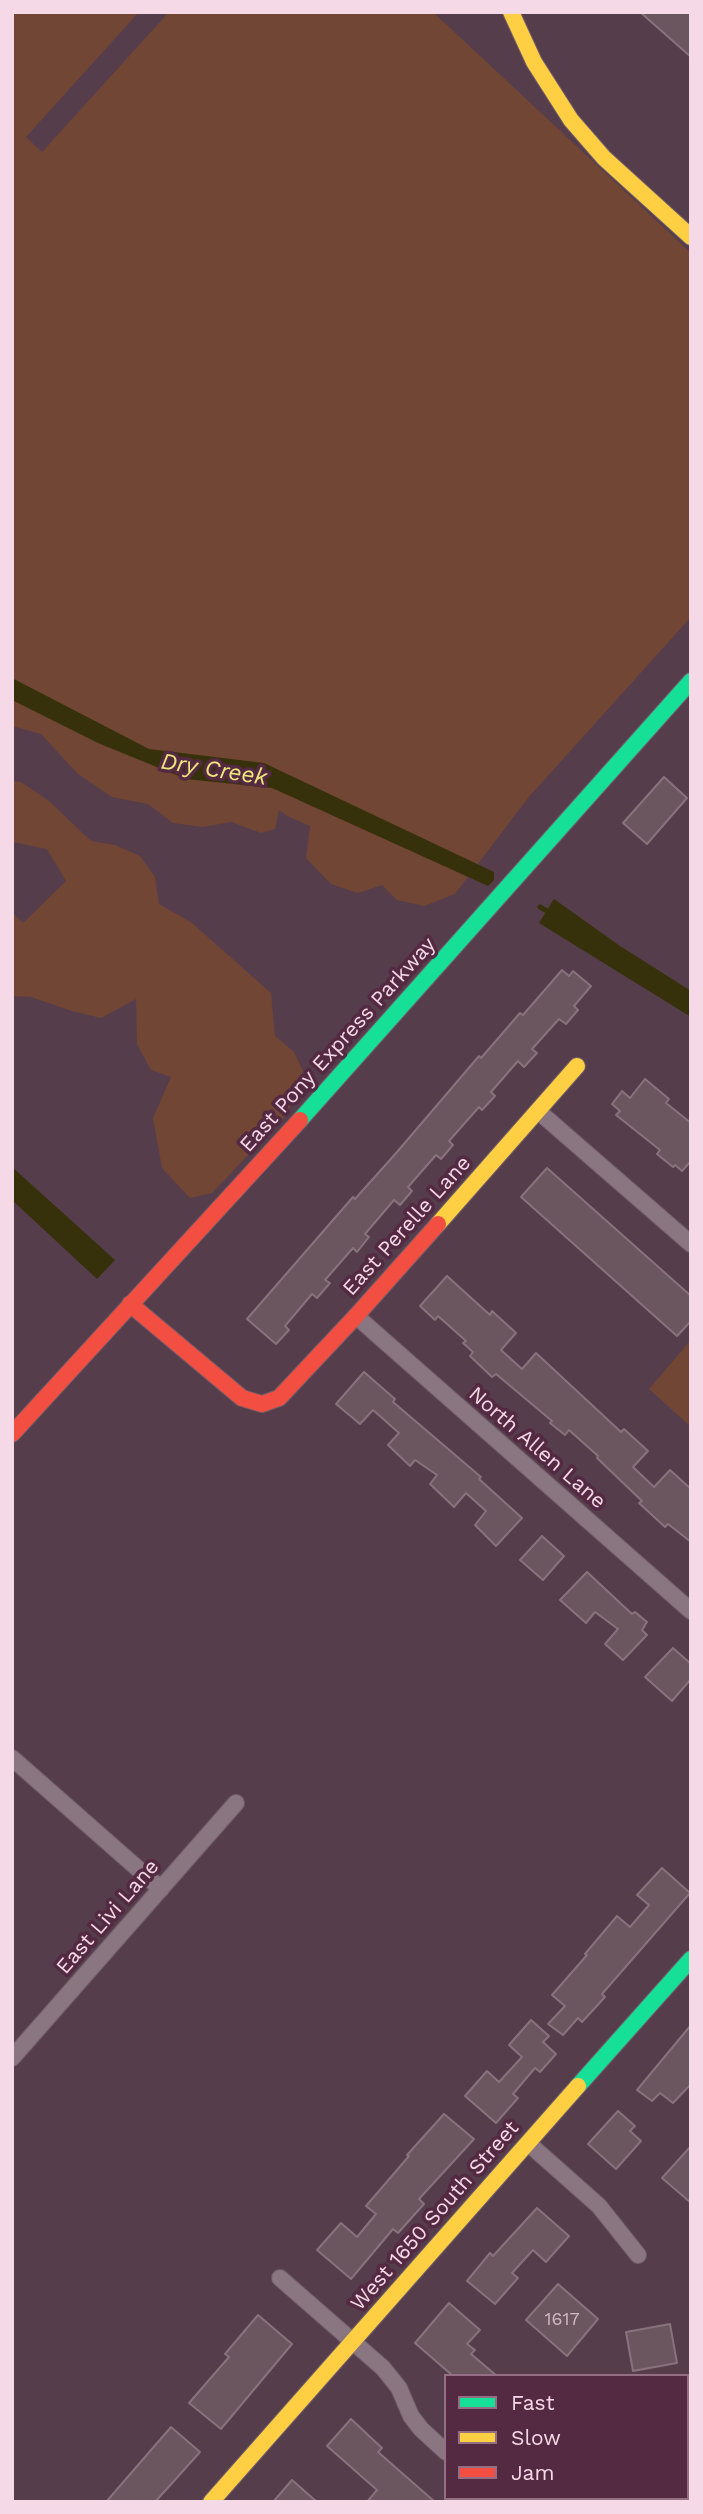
<!DOCTYPE html>
<html>
<head>
<meta charset="utf-8">
<style>
  body { margin:0 }
  #map { position:relative; width:703px; height:2514px; overflow:hidden; background:#553d4b; font-family:"Work Sans",sans-serif }
  canvas { display:block }
  .frame { position:absolute; inset:0; border:14px solid #f5d9e7; pointer-events:none }
  .legend { position:absolute; left:444px; top:2374px; width:245px; height:126px; box-sizing:border-box; background:#542942; border:2px solid #946f84; margin:0; padding:9px 12px; list-style:none; font-size:21px; color:#f5d9e7 }
  .legend li { display:flex; align-items:center; gap:14px; height:35px }
  .legend b { width:35px; border:2px solid #946f84 }
</style>
</head>
<body>
<div id="map">
<canvas width="703" height="2514"></canvas>
<div class="frame"></div>
<ul class="legend">
<li><b style="height:9px;background:#16e098"></b>Fast</li>
<li><b style="height:9px;background:#ffcf43"></b>Slow</li>
<li><b style="height:9px;background:#f24e42"></b>Jam</li>
</ul>
</div>
<script>
const ctx = document.querySelector('canvas').getContext('2d');
ctx.lineJoin = 'round';
function paint(path, color) {
  ctx.fillStyle = color;
  ctx.fill(path, 'evenodd');
}
function toPath(rows) {
  const path = new Path2D();
  for (const r of rows) {
    path.moveTo(r[0], r[1]);
    for (let i = 2; i < r.length; i += 2) path.lineTo(r[i], r[i + 1]);
  }
  return path;
}
function trace(path, color, width, dash) {
  ctx.strokeStyle = color;
  ctx.lineWidth = width;
  ctx.lineCap = dash ? 'butt' : 'round';
  ctx.setLineDash(dash || []);
  ctx.stroke(path);
}
function write(font, color, halo, rows, align = 'center') {
  ctx.font = font + ' "Work Sans",sans-serif';
  ctx.lineWidth = 7;
  ctx.setLineDash([]);
  ctx.textBaseline = 'middle';
  ctx.strokeStyle = halo;
  ctx.fillStyle = color;
  for (const [text, x, y, turn = 0] of rows) {
    ctx.save();
    ctx.translate(x, y);
    ctx.rotate((+turn || 0) * Math.PI / 180);
    ctx.textAlign = isNaN(turn) ? turn : align;
    if (halo) ctx.strokeText(text, 0, 0);
    ctx.fillText(text, 0, 0);
    ctx.restore();
  }
}
const green = toPath([
  [12,12,139,12,26,137,42,152,169,12,433,12,691,253,691,617,528,798,455,894,424,906,397,900,382,885,358,893,331,884,306,858,310,826,287,816,279,810,275,829,261,833,231,822,203,827,173,823,148,804,112,797,78,774,41,734,12,726],
  [12,781,21,782,49,801,91,841,115,845,140,856,155,877,159,904,192,923,271,993,275,1036,294,1052,303,1071,287,1114,212,1193,190,1198,162,1168,153,1118,171,1077,151,1070,137,1044,136,999,101,1018,72,1011,31,997,12,996,12,912,23,923,66,881,47,849,12,842],
  [691,1340,691,1427,649,1389]
]);
const water = toPath([
  [12,678,149,749,264,763,494,872,494,880,488,886,272,788,186,779,98,743,12,700],
  [554,899,620,946,691,991,691,1017,539,923],
  [12,1167,115,1260,97,1279,12,1200]
]);
const stream = toPath([
  [540,907,552,914]
]);
const building = toPath([
  [640,12,691,12,691,57,640,12],
  [664,777,687,798,647,844,623,823,664,777],
  [562,970,569,976,573,971,591,986,574,1006,578,1010,566,1024,559,1019,532,1049,537,1053,524,1067,518,1061,491,1092,495,1096,482,1110,479,1107,449,1141,453,1145,441,1159,436,1155,408,1187,412,1191,400,1205,394,1200,365,1234,369,1237,357,1252,353,1248,325,1280,330,1283,317,1298,312,1294,285,1326,289,1330,276,1344,247,1319,353,1197,355,1199,397,1152,479,1056,481,1058,520,1013,523,1015,562,970],
  [645,1079,669,1099,666,1103,691,1123,691,1161,682,1171,675,1165,673,1167,657,1154,660,1150,616,1115,620,1111,612,1104,622,1091,630,1098,645,1079],
  [547,1168,691,1296,691,1321,677,1336,521,1197,547,1168],
  [447,1276,490,1315,492,1311,516,1333,501,1350,522,1369,536,1353,621,1432,624,1429,648,1451,633,1467,654,1487,670,1470,691,1489,691,1542,668,1524,665,1527,639,1503,642,1501,597,1458,598,1456,569,1430,565,1435,550,1423,552,1421,496,1374,492,1377,470,1356,473,1352,463,1343,466,1341,438,1316,435,1320,420,1306,447,1276],
  [364,1372,395,1399,393,1402,481,1477,479,1479,522,1518,496,1546,475,1525,486,1511,466,1493,454,1507,430,1484,437,1475,415,1460,410,1466,388,1445,399,1433,373,1410,360,1424,336,1404,364,1372],
  [542,1536,564,1556,543,1580,520,1560,542,1536],
  [587,1572,632,1614,635,1612,647,1622,642,1630,647,1635,623,1660,605,1644,618,1629,595,1612,586,1623,560,1600,587,1572],
  [673,1648,691,1664,691,1679,672,1701,645,1677,673,1648],
  [662,1868,690,1893,602,1994,605,1997,582,2022,578,2018,563,2035,548,2024,565,2006,552,1995,587,1955,585,1954,617,1916,630,1927,649,1905,637,1895,662,1868],
  [531,2020,549,2036,543,2042,556,2054,540,2072,535,2068,513,2094,518,2098,496,2123,465,2096,487,2071,499,2082,522,2057,509,2045,531,2020],
  [691,2025,691,2084,673,2103,660,2093,652,2101,637,2090,691,2025],
  [618,2111,635,2126,630,2131,641,2141,616,2169,588,2144,618,2111],
  [444,2114,474,2139,419,2199,424,2204,398,2233,393,2229,351,2279,317,2250,341,2223,357,2237,376,2214,366,2206,409,2156,407,2155,444,2114],
  [691,2146,691,2203,662,2178,691,2146],
  [537,2208,569,2236,546,2262,533,2250,512,2273,518,2278,495,2304,467,2281,490,2253,493,2256,537,2208],
  [558,2284,598,2319,567,2356,526,2320,558,2284],
  [449,2303,480,2330,467,2344,475,2350,471,2354,497,2376,453,2376,415,2343,449,2303],
  [258,2315,292,2344,221,2429,189,2403,229,2357,225,2354,258,2315],
  [670,2324,677,2363,633,2371,626,2332,670,2324],
  [351,2419,382,2448,378,2452,435,2502,367,2502,377,2490,327,2446,351,2419],
  [171,2427,200,2452,174,2481,155,2502,106,2502,171,2427],
  [292,2480,317,2502,273,2502,292,2480]
]);
const street = toPath([
  [538,1111,691,1244],
  [356,1316,691,1611],
  [12,1758,161,1889],
  [12,2058,236,1803],
  [528,2143,599,2206,638,2255],
  [280,2278,383,2368,399,2388,411,2416,421,2429,446,2452],
  [498,2498,502,2502]
]);
const fast = toPath([
  [300,1120,691,681],
  [578,2086,691,1959]
]);
const slow = toPath([
  [511,12,534,62,571,120,604,158,691,237],
  [438,1224,577,1066],
  [211,2502,578,2086]
]);
const jam = toPath([
  [130,1304,242,1398,262,1404,279,1398,356,1316,438,1224],
  [12,1434,300,1120]
]);
const numberNames = [
  ["1617",562,2320]
];
const streetNames = [
  ["East Pony Express Parkway",338,1045,-48],
  ["East Perelle Lane",407,1226,-48],
  ["North Allen Lane",537,1448,41],
  ["East Livi Lane",108,1917,-49],
  ["West 1650 South Street",435,2216,-49]
];
const waterNames = [
  ["Dry Creek",214,770,9]
];
paint(green, '#724635');
paint(water, '#36310a');
trace(stream, '#36310a', 5);
paint(building, '#6b565f');
trace(building, '#88727b', 2);
trace(street, '#715d68', 18);
trace(fast, '#715d68', 18);
trace(slow, '#715d68', 18);
trace(jam, '#715d68', 18);
trace(street, '#8a7681', 16);
trace(fast, '#16e098', 16);
trace(slow, '#ffcf43', 16);
trace(jam, '#f24e42', 16);
write('18px', '#d2b8c5', null, numberNames);
write('21px', '#f5d9e7', '#542942', streetNames);
write('italic 23px', '#efe77b', '#542942', waterNames);
</script>
</body>
</html>
